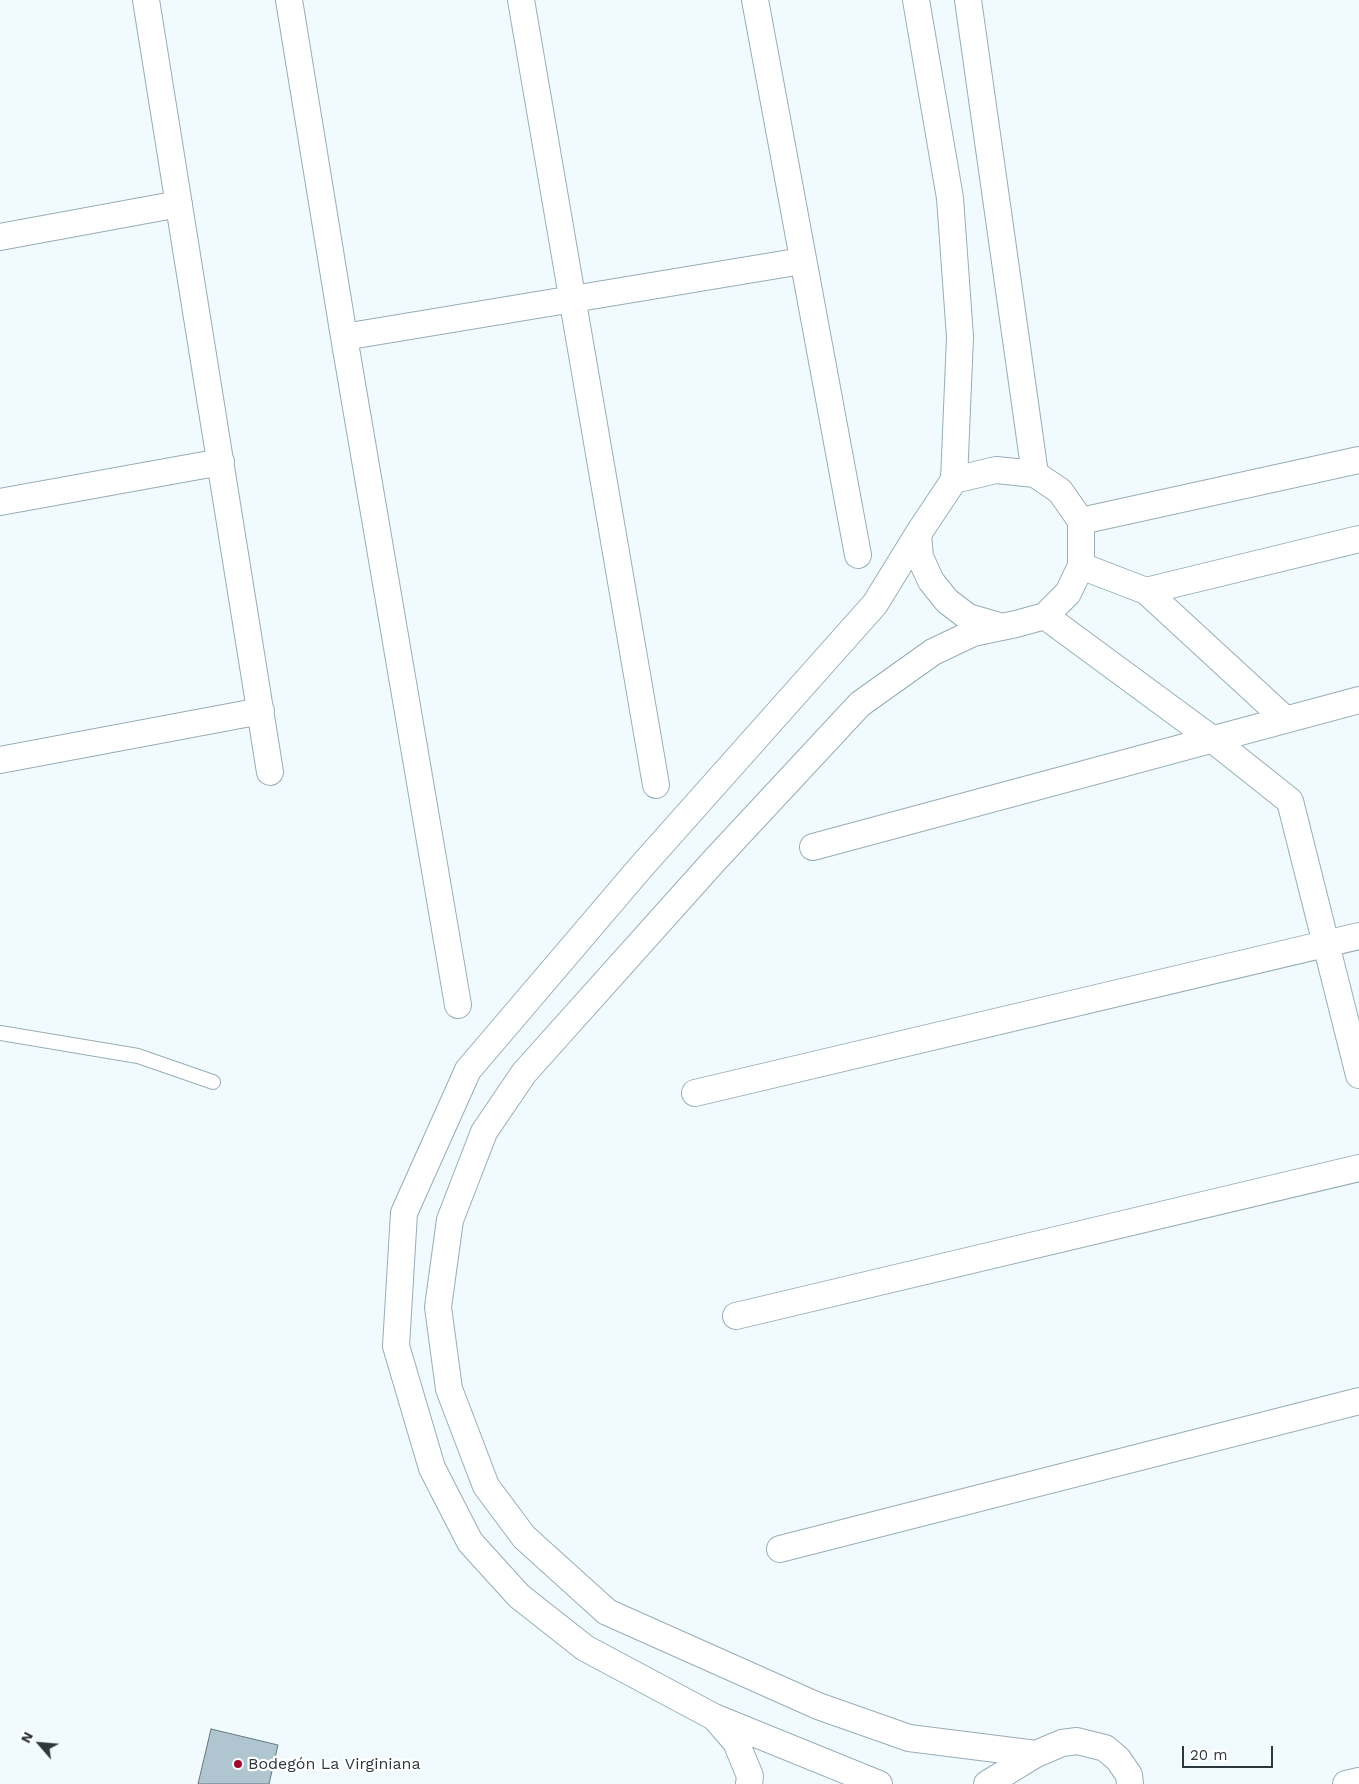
<!DOCTYPE html>
<html>
<head>
<meta charset="utf-8">
<style>
  body { margin:0 }
  #map { position:relative; width:1359px; height:1784px; overflow:hidden; background:#f1fbff; font-family:"Work Sans",sans-serif }
  canvas { display:block }
  .north { position:absolute; left:15px; top:1719px; width:50px; height:50px; -webkit-text-stroke:4px #fff; paint-order:stroke; rotate:297deg; font-size:14px; font-weight:700; line-height:20px; text-align:center; color:#2e373b }
  .north::after { content:''; display:block; margin:auto; width:18px; height:22px; background:#2e373b; clip-path:polygon(50% 0,100% 100%,50% 72%,0 100%) }
  .scale { position:absolute; left:1182px; top:1746px; width:91px; height:22px; box-sizing:border-box; border:2px solid #2e373b; border-top:0; padding-left:6px; font-size:15px; line-height:18px; white-space:nowrap; color:#2e373b; -webkit-text-stroke:4px #fff; paint-order:stroke }
</style>
</head>
<body>
<div id="map">
<canvas width="1359" height="1784"></canvas>
<div class="north">N</div>
<div class="scale">20 m</div>
</div>
<script>
const ctx = document.querySelector('canvas').getContext('2d');
ctx.lineJoin = 'round';
function paint(path, color) {
  ctx.fillStyle = color;
  ctx.fill(path, 'evenodd');
}
function toPath(rows) {
  const path = new Path2D();
  for (const r of rows) {
    path.moveTo(r[0], r[1]);
    for (let i = 2; i < r.length; i += 2) path.lineTo(r[i], r[i + 1]);
  }
  return path;
}
function trace(path, color, width, dash) {
  ctx.strokeStyle = color;
  ctx.lineWidth = width;
  ctx.lineCap = dash ? 'butt' : 'round';
  ctx.setLineDash(dash || []);
  ctx.stroke(path);
}
function write(font, color, halo, rows, align = 'center') {
  ctx.font = font + ' "Work Sans",sans-serif';
  ctx.lineWidth = 4.5;
  ctx.setLineDash([]);
  ctx.textBaseline = 'middle';
  ctx.strokeStyle = halo;
  ctx.fillStyle = color;
  for (const [text, x, y, turn = 0] of rows) {
    ctx.save();
    ctx.translate(x, y);
    ctx.rotate((+turn || 0) * Math.PI / 180);
    ctx.textAlign = isNaN(turn) ? turn : align;
    if (halo) ctx.strokeText(text, 0, 0);
    ctx.fillText(text, 0, 0);
    ctx.restore();
  }
}
const building = toPath([
  [211,1729,278,1745,269,1784,198,1784,211,1729]
]);
const service = toPath([
  [0,1033,138,1056,213,1082]
]);
const minor = toPath([
  [146,0,270,772],
  [289,0,344,337,458,1005],
  [521,0,656,785],
  [755,0,858,555],
  [916,0,950,198,960,337,954,480],
  [968,0,1035,474],
  [0,237,179,204],
  [344,337,802,261],
  [0,502,221,462],
  [1081,521,1359,460],
  [918,534,920,557,931,581,947,601,968,617,999,626],
  [1081,566,1146,591,1285,719],
  [1146,591,1359,539],
  [1045,616,1212,739,1290,801,1359,1075],
  [0,760,261,711],
  [813,847,1359,700],
  [695,1093,1359,936],
  [736,1316,1359,1168],
  [780,1549,1359,1401],
  [716,1719,736,1742,750,1776,749,1784],
  [879,1784,714,1717,585,1648,519,1596,470,1542,432,1468,396,1346,404,1213,468,1070,641,867,875,604,918,534,954,480,996,470,1035,474,1060,491,1081,521,1081,566,1068,593,1045,616,1016,624,973,633,933,652,860,704,713,862,524,1073,484,1132,450,1220,438,1307,449,1389,486,1486,524,1537,607,1612,818,1706,909,1738,1036,1754],
  [987,1784,1036,1754,1062,1743,1077,1741,1105,1748,1118,1759,1129,1775,1130,1784],
  [1346,1784,1359,1781]
]);
const markers = [
  [238,1764,5,"#a3042d"]
];
const poiNames = [
  ["Bodegón La Virginiana",248,1764]
];
paint(building, '#afc5d0');
trace(building, '#647982', 1);
trace(service, '#97adb7', 16);
trace(minor, '#97adb7', 28);
trace(service, '#fff', 14);
trace(minor, '#fff', 26);
for (const [x, y, r, color] of markers) {
  const dot = new Path2D();
  dot.arc(x, y, r, 0, 2 * Math.PI);
  ctx.fillStyle = color;
  ctx.fill(dot);
  trace(dot, '#fff', 2);
}
write('16px', '#2e373b', '#fff', poiNames, 'left');
</script>
</body>
</html>
